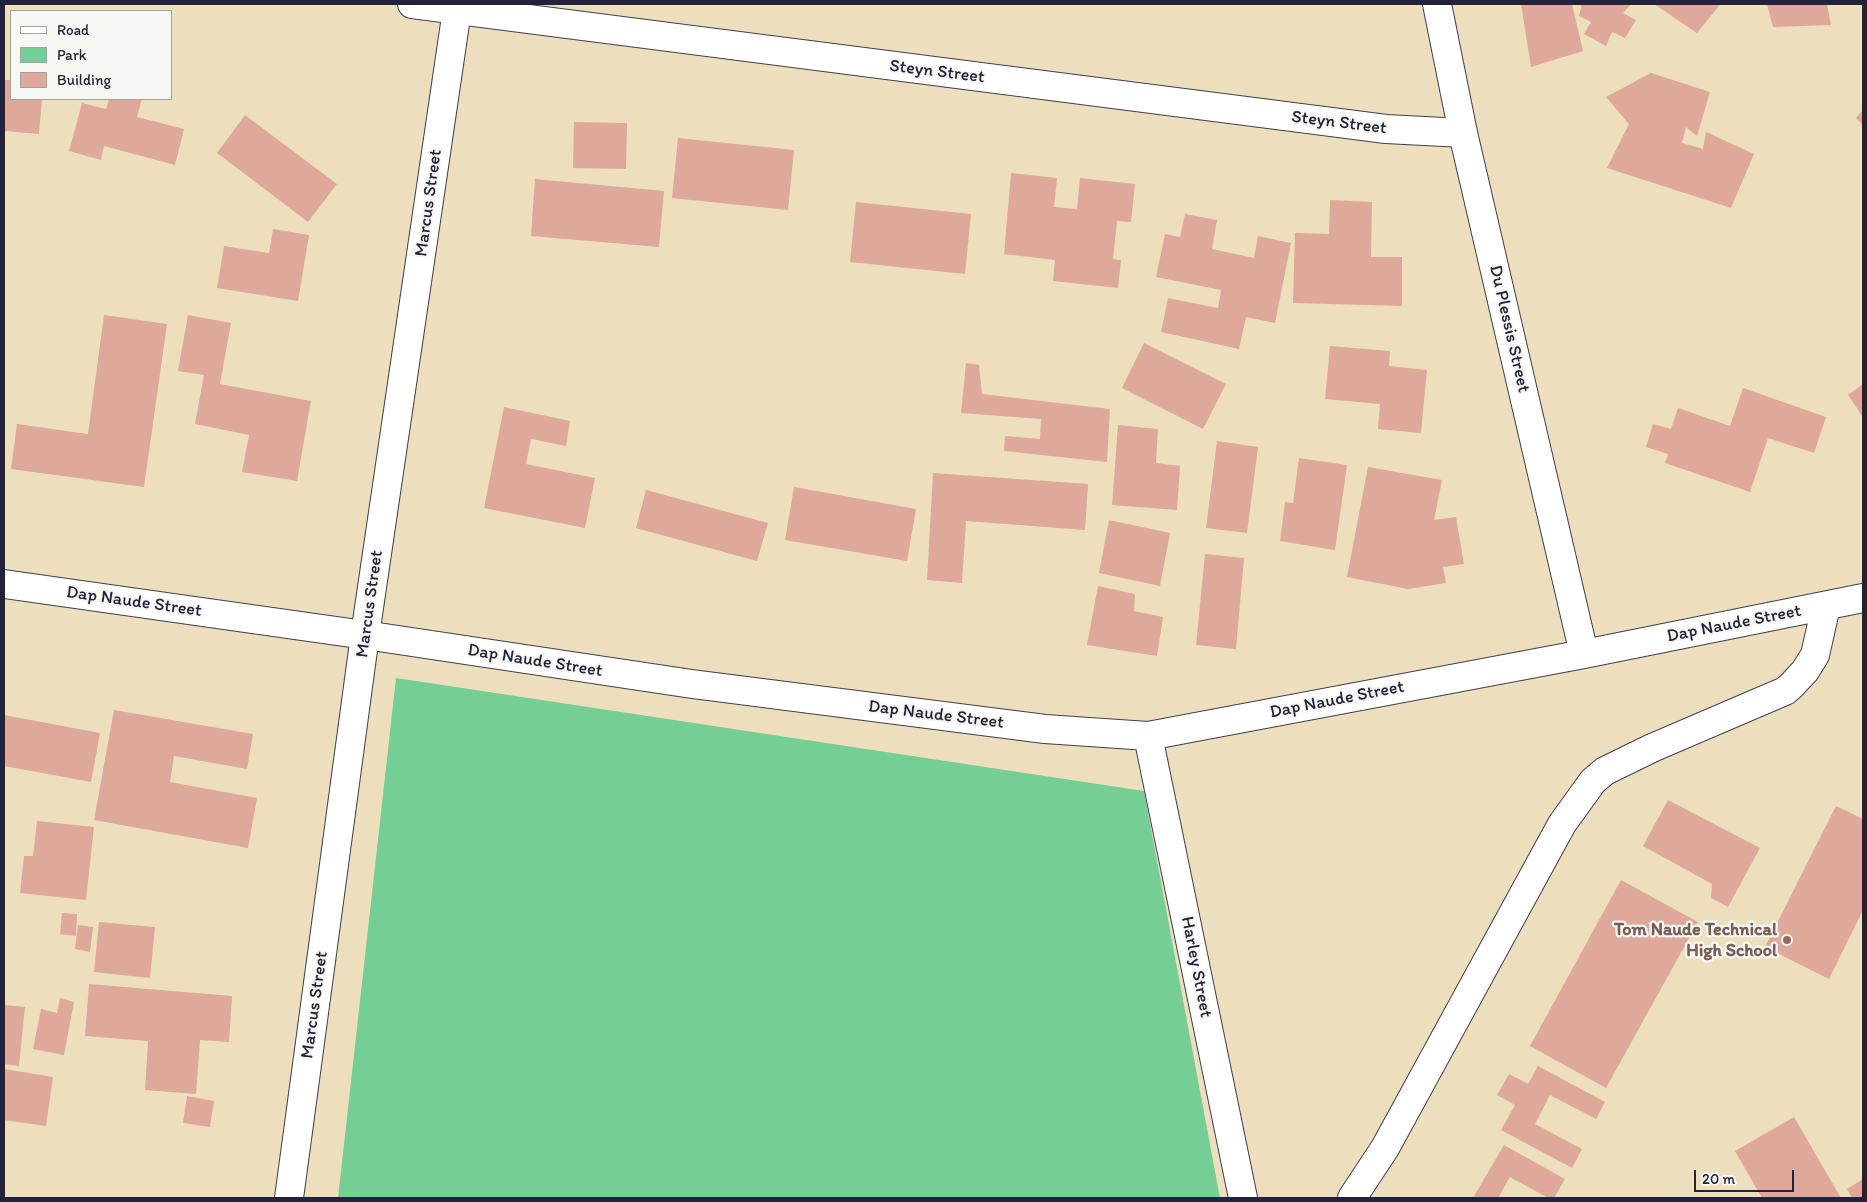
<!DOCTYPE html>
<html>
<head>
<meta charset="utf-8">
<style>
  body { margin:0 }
  #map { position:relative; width:1867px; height:1202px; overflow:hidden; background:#eddfbd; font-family:Itim,sans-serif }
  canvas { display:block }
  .frame { position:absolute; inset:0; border:5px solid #22223b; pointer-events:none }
  .legend { position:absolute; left:10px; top:10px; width:162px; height:90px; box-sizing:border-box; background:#f6f6f2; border:1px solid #a1a1a9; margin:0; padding:6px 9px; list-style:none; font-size:15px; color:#22223b }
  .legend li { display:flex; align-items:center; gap:10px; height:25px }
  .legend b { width:25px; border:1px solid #a1a1a9 }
  .scale { position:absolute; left:1694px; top:1170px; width:100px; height:22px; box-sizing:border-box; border:2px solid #22223b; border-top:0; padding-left:6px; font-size:15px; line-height:18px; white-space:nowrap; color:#22223b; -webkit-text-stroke:4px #f6f6f2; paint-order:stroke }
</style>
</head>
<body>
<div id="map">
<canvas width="1867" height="1202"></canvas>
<div class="frame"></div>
<ul class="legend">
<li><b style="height:6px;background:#fff"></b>Road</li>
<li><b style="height:14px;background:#75ce94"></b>Park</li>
<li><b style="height:14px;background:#dea89a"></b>Building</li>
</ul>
<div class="scale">20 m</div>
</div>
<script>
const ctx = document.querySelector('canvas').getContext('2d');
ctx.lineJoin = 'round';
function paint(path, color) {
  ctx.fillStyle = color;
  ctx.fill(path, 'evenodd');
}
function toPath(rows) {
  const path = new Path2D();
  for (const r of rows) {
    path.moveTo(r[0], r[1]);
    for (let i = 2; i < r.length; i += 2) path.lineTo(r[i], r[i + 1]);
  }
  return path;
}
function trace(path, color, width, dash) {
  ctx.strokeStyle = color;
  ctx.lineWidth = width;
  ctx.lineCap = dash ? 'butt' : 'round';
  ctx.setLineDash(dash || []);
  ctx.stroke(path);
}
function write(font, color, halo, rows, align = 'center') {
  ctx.font = font + ' Itim,sans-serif';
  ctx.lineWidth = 4.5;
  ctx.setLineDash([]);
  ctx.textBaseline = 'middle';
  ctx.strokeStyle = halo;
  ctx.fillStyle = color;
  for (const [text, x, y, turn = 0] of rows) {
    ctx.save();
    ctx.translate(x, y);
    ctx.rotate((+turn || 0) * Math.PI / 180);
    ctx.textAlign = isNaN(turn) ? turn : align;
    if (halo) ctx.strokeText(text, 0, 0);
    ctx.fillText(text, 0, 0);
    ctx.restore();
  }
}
const green = toPath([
  [396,678,1144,791,1220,1198,338,1198]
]);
const building = toPath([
  [1521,4,1572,4,1583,51,1531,67],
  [1582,4,1631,4,1623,13,1636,20,1625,38,1612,32,1606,46,1584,34,1591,22,1579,16],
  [1654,4,1717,4,1719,6,1697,33],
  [1767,4,1827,4,1831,25,1773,27],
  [1651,73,1710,92,1697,136,1686,127,1682,143,1703,149,1706,132,1754,154,1731,208,1607,168,1629,124,1606,97],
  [4,80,11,80,11,99,42,99,39,134,4,131],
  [109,99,142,99,137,117,184,129,175,165,104,146,101,160,69,151,82,103,106,109],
  [1863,110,1863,125,1856,118],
  [245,115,337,184,308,222,217,153],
  [574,122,627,123,626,169,573,168],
  [678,138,794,150,788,210,672,198],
  [1011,173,1057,178,1054,207,1077,209,1080,178,1135,184,1131,222,1117,221,1113,259,1121,260,1118,288,1053,281,1055,260,1004,254],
  [535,179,664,191,659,247,531,236],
  [1330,200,1372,202,1371,257,1402,257,1402,306,1293,303,1295,233,1329,234],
  [856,202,971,214,965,274,850,262],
  [1185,214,1217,220,1212,249,1254,258,1258,236,1291,243,1275,323,1246,317,1239,349,1161,332,1168,298,1218,308,1221,290,1156,277,1165,234,1180,237],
  [273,229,309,235,298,301,217,288,224,246,269,253],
  [104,315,167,324,144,487,11,469,17,424,88,434],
  [188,315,231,323,220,384,311,401,297,481,242,472,249,435,195,424,204,375,178,371],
  [1144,343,1226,384,1203,429,1122,388],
  [1330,346,1390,351,1389,366,1427,370,1421,433,1378,429,1380,404,1325,399],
  [966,363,979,365,982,394,1110,409,1107,462,1004,451,1005,436,1040,439,1041,419,961,413],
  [1863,384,1863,417,1848,395],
  [1743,388,1826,417,1814,453,1768,438,1750,492,1665,463,1668,454,1646,447,1653,424,1671,429,1678,408,1730,426],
  [504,407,570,421,566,446,531,439,526,464,595,478,585,528,484,508],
  [1118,425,1158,429,1156,463,1180,466,1177,510,1112,505],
  [1217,441,1258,447,1247,533,1206,528],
  [1299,458,1347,465,1335,550,1280,541,1285,502,1293,503],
  [1368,467,1442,480,1434,520,1456,517,1464,564,1443,567,1446,583,1408,589,1347,577],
  [933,473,1088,484,1085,530,966,521,962,583,927,580],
  [794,487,916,509,907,561,785,540],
  [646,490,768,523,757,561,636,528],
  [1109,520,1170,533,1160,586,1099,573],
  [1205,554,1244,558,1236,649,1196,645],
  [1098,586,1135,594,1134,611,1163,617,1157,656,1087,645],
  [114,710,253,734,247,769,174,756,170,782,257,798,248,848,94,820],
  [4,715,100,733,91,782,4,766],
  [1668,800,1760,848,1728,907,1711,898,1712,884,1643,846],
  [1836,806,1863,819,1863,910,1829,979,1765,947],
  [37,821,94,827,86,900,20,893,24,856,33,856],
  [1621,880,1698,922,1606,1088,1530,1046],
  [62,913,77,914,76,936,60,934],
  [99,922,155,927,150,978,94,972],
  [78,925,93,927,90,952,75,949],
  [89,984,232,996,229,1042,200,1040,196,1094,145,1090,148,1041,85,1036],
  [60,998,74,1002,64,1055,33,1049,41,1009,57,1013],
  [4,1005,25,1007,19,1066,4,1064],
  [1538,1066,1605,1102,1596,1119,1550,1095,1535,1124,1582,1149,1572,1168,1501,1130,1515,1105,1497,1095,1509,1074,1528,1084],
  [4,1069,53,1077,46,1126,4,1120],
  [187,1096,214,1101,210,1127,183,1123],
  [1794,1117,1841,1198,1762,1198,1735,1151],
  [1504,1145,1565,1179,1554,1198,1548,1198,1510,1177,1498,1198,1473,1198],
  [1863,1179,1863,1198,1852,1198,1847,1189]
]);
const minor = toPath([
  [412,4,1386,129,1463,133],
  [1437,4,1463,133,1584,654],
  [4,584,365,635,692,684,1045,729,1148,736,1584,654,1863,598],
  [1148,736,1243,1198],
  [289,1198,365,635,457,10],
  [1352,1198,1385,1148,1562,824,1593,781,1605,771,1652,748,1785,691,1791,686,1805,671,1815,655,1826,606]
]);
const markers = [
  [1787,940,5,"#8d6e63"]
];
const streetNames = [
  ["Steyn Street",937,72,7],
  ["Steyn Street",1339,123,7],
  ["Marcus Street",429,203,-82],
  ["Du Plessis Street",1509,329,77],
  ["Dap Naude Street",134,602,8],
  ["Marcus Street",370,604,-82],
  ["Dap Naude Street",1734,624,-11],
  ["Dap Naude Street",535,661,9],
  ["Dap Naude Street",1337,700,-11],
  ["Dap Naude Street",936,715,7],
  ["Harley Street",1196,967,79],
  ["Marcus Street",315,1005,-82]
];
const educationNames = [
  ["Tom Naude Technical",1777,930],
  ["High School",1777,951]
];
paint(green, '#75ce94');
paint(building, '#dea89a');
trace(minor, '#403e4e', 30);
trace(minor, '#fff', 28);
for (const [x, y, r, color] of markers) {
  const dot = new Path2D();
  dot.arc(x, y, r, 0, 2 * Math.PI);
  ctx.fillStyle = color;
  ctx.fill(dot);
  trace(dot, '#f6f6f2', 2);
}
write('18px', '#22223b', '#f6f6f2', streetNames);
write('bold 18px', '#785e54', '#f6f6f2', educationNames, 'right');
</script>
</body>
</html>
